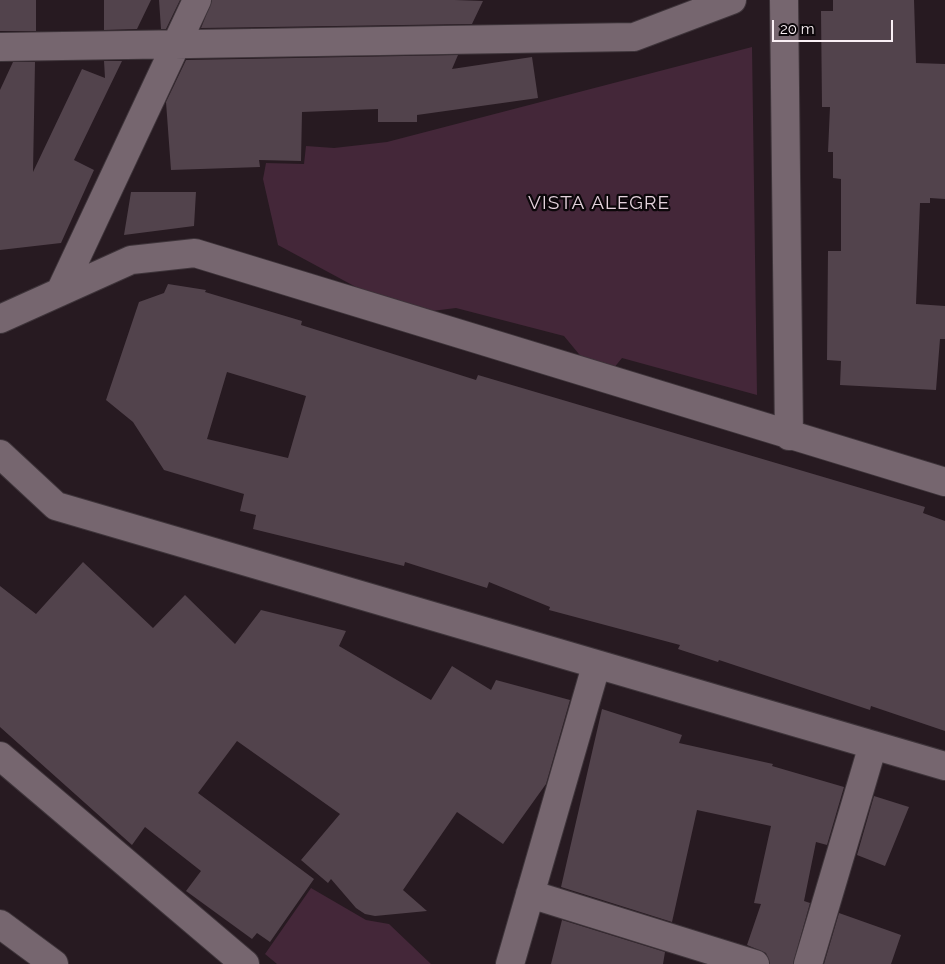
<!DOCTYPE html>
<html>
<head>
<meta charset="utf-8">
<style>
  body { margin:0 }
  #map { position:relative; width:945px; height:964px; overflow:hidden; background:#271a21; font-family:Raleway,sans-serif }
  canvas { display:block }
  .scale { position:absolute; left:772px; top:20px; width:121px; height:22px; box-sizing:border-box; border:2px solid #faf0f5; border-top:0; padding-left:6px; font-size:15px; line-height:18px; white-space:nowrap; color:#faf0f5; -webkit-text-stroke:4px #0c070a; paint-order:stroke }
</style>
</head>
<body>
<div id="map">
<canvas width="945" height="964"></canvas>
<div class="scale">20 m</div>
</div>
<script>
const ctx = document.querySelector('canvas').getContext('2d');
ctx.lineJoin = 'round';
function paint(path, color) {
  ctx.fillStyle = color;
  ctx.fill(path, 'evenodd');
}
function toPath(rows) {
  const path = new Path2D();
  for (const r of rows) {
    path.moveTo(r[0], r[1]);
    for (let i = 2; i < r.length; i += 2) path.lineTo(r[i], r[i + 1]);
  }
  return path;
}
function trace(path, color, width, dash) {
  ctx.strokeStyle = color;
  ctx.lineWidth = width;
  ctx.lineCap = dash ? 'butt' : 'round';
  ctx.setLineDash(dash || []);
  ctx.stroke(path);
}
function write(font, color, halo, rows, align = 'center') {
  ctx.font = font + ' Raleway,sans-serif';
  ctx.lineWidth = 4.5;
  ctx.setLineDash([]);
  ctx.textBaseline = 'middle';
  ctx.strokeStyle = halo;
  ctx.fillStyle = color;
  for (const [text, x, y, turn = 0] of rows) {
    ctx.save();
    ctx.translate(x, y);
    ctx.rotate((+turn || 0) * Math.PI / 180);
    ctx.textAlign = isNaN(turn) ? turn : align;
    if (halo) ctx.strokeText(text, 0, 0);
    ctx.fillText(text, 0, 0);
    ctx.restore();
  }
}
const green = toPath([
  [752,47,757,395,622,358,613,369,588,365,564,336,456,308,424,312,393,307,278,245,263,179,266,163,304,164,306,146,334,148,387,142],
  [311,888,366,920,389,924,431,964,277,964,265,954]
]);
const building = toPath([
  [0,0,36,0,36,31,0,31],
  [104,0,151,0,137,29,104,30],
  [159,0,180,0,166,29,161,29],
  [212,0,455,0,483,1,472,24,201,28],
  [833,0,914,0,916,63,945,64,945,199,930,198,930,203,920,203,916,304,945,306,945,339,940,339,936,390,840,385,841,361,827,360,828,251,841,251,841,179,833,178,833,152,828,152,830,107,822,107,821,11,833,11],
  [458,55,452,69,532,57,538,98,417,115,417,122,378,122,378,109,302,112,301,161,259,160,260,167,171,170,166,102,186,60],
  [104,61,122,61,74,160,94,170,61,243,0,250,0,90,13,62,35,62,33,172,82,69,105,78],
  [131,192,196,192,194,226,124,235],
  [168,284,206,290,205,292,302,321,301,325,476,380,478,375,925,507,923,513,945,521,945,731,871,706,870,710,719,660,718,662,678,649,680,645,549,610,550,607,489,582,487,588,405,562,404,566,253,529,256,515,240,511,244,494,164,470,133,422,106,400,139,302,164,293],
  [227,372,306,396,288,458,207,439],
  [83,562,153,628,185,595,235,644,261,610,346,631,339,646,431,700,452,666,491,690,496,680,570,700,546,784,503,844,457,812,403,890,427,911,375,916,365,914,356,908,331,879,328,883,301,860,340,814,237,741,198,793,314,879,270,942,257,933,252,939,186,891,201,871,145,827,132,845,0,727,0,586,36,614],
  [602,709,682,735,679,743,773,764,772,766,844,787,827,845,816,842,804,901,810,903,793,964,770,964,766,953,747,945,761,904,754,903,771,826,697,810,672,922,561,887],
  [874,796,909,807,885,866,857,855],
  [839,913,901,935,891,964,824,964],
  [562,920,665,952,663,964,551,964]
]);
const street = toPath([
  [784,0,789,436],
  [0,47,634,37,732,0],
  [60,292,197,0],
  [0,319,131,260,195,253,945,482],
  [0,454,56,506,945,766],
  [0,756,245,964],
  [530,894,755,964],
  [510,964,596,666],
  [808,964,873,745]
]);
const secondary = toPath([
  [0,924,54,964]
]);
const neighbourhoodNames = [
  ["VISTA ALEGRE",599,203]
];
paint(green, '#442739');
paint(building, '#52434c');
trace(street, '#3e343a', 30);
trace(secondary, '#3e343a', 30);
trace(street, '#76666f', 28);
trace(secondary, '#76666f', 28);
ctx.letterSpacing = '1px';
write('19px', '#e4d2dc', '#0c070a', neighbourhoodNames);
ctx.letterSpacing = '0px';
</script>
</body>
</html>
